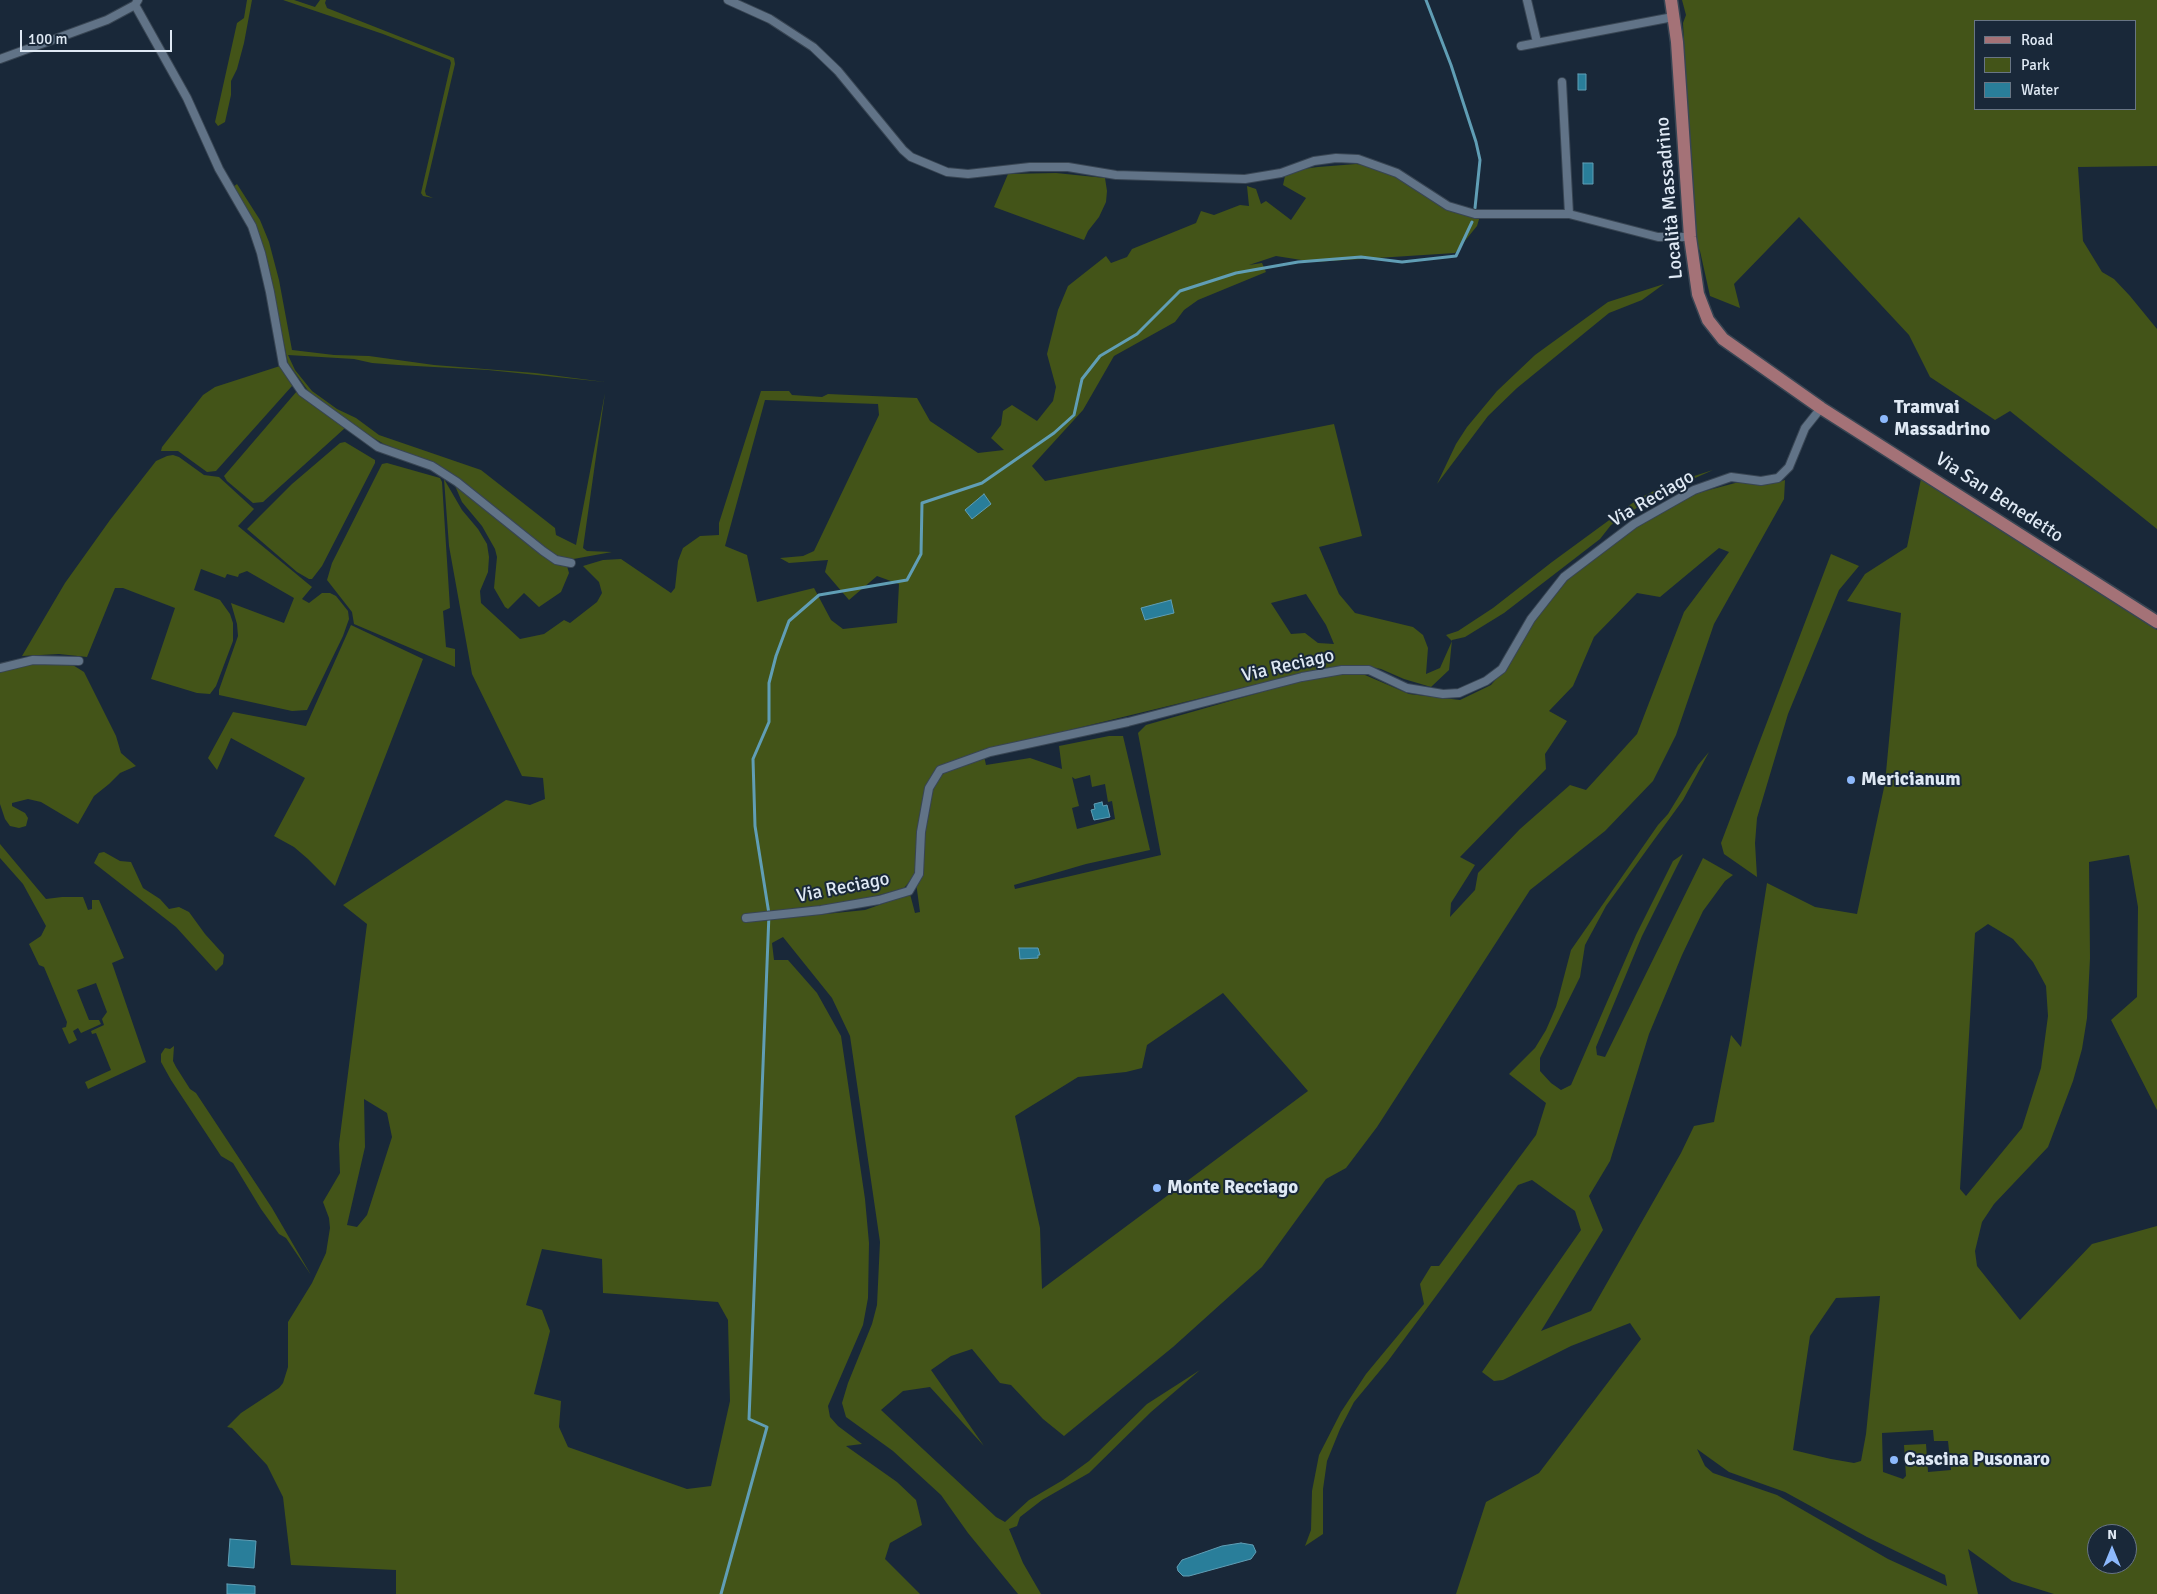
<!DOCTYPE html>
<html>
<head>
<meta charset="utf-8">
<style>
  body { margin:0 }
  #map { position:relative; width:2157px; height:1594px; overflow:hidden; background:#192839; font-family:Signika,sans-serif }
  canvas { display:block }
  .legend { position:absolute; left:1974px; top:20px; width:162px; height:90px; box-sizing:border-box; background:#192839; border:1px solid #687584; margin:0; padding:6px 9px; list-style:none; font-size:15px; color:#dfe9f4 }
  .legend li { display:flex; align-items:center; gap:10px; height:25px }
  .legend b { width:25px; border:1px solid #687584 }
  .north { position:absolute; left:2087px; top:1524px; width:50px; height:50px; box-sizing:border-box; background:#192839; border:1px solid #687584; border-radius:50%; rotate:0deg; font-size:14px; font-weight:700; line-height:20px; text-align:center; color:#dfe9f4 }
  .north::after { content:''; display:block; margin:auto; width:18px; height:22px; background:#8db9fc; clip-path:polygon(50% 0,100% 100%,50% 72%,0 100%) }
  .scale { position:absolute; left:20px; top:30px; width:152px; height:22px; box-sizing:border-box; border:2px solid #dfe9f4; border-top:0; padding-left:6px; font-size:15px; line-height:18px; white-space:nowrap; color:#dfe9f4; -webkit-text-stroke:4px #192839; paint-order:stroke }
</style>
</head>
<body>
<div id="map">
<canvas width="2157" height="1594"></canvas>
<ul class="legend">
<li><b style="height:6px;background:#a47277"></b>Road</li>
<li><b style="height:14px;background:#435418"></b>Park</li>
<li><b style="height:14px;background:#297e9a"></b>Water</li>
</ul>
<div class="north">N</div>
<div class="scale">100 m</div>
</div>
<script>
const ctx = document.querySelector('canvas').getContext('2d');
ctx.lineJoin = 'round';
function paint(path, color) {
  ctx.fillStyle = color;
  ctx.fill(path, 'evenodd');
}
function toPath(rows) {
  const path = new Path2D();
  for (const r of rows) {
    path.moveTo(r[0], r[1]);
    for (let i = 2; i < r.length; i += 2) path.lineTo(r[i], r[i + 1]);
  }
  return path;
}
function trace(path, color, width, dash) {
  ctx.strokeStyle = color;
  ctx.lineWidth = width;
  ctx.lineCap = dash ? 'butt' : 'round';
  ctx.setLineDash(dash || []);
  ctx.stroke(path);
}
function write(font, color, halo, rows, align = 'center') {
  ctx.font = font + ' Signika,sans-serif';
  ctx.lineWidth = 4;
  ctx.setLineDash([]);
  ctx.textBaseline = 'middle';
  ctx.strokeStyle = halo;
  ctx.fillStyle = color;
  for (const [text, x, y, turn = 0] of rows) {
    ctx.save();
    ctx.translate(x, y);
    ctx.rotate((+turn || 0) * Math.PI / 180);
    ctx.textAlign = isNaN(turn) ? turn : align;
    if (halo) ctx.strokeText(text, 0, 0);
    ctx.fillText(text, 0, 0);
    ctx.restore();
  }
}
const green = toPath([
  [247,0,252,0,244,43,237,69,231,81,231,95,225,122,218,126,215,122,237,23,244,18],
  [283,0,294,0,315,7,320,0,326,0,325,3,327,8,454,58,455,64,425,191,426,195,433,198,423,196,421,193,451,63,450,60,383,34],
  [1682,0,2157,0,2157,166,2078,167,2083,241,2102,272,2114,279,2130,296,2157,329,2157,529,2010,411,1995,420,1930,377,1909,335,1799,217,1734,284,1740,308,1710,296,1700,251,1694,239,1683,23,1686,15],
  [1976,21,2136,21,2136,109,1976,109],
  [1356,164,1367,165,1395,174,1428,198,1480,216,1477,226,1455,253,1314,262,1276,256,1249,265,1262,263,1266,272,1198,300,1184,310,1175,322,1114,356,1083,410,1032,466,1045,481,1334,424,1362,536,1319,547,1339,594,1355,613,1413,627,1423,635,1428,648,1426,674,1440,668,1452,641,1446,635,1458,631,1493,608,1552,562,1638,499,1666,485,1713,470,1655,496,1629,513,1611,525,1600,539,1504,613,1465,637,1452,640,1449,670,1431,687,1404,679,1381,669,1363,665,1345,666,1308,672,983,751,986,765,1030,758,1062,769,1059,746,1109,736,1123,736,1150,850,1086,864,1014,885,1015,889,1161,855,1138,733,1146,725,1304,680,1343,672,1365,675,1409,694,1460,700,1491,685,1504,670,1534,620,1569,577,1635,527,1690,495,1739,482,1776,483,1785,480,1784,499,1714,624,1676,735,1653,781,1605,831,1530,890,1377,1127,1346,1168,1326,1179,1262,1267,1173,1347,1064,1436,1043,1419,1011,1385,1000,1383,972,1349,951,1356,931,1370,984,1446,930,1387,903,1391,881,1410,996,1517,1005,1522,1029,1500,1063,1480,1089,1461,1147,1404,1200,1370,1151,1412,1089,1473,1042,1500,1020,1517,1017,1526,1009,1529,1023,1563,1041,1594,1018,1594,968,1533,941,1495,893,1451,846,1417,842,1403,848,1383,872,1324,877,1305,880,1242,850,1036,832,998,783,937,772,943,774,960,788,960,817,993,841,1036,865,1199,869,1243,868,1298,863,1325,828,1406,830,1417,838,1426,862,1444,846,1446,897,1482,916,1500,922,1525,890,1543,885,1559,920,1594,396,1594,396,1570,291,1565,283,1497,267,1465,232,1428,227,1427,241,1413,279,1388,283,1383,288,1367,288,1322,312,1283,326,1253,330,1228,329,1218,323,1202,340,1173,339,1144,367,924,343,905,506,800,530,805,545,799,543,778,522,776,472,674,449,546,444,479,462,510,478,529,487,544,489,557,488,572,480,591,481,603,520,639,544,634,564,620,570,623,597,602,602,593,599,582,583,566,603,560,621,559,671,593,675,588,678,561,683,548,700,536,719,535,719,523,761,391,789,391,792,395,822,397,828,394,917,398,930,421,978,453,1004,450,991,438,1001,425,1003,411,1012,405,1037,421,1053,401,1056,387,1047,354,1058,310,1068,286,1106,256,1111,263,1127,257,1132,249,1196,223,1201,211,1214,215,1240,205,1249,206,1247,186,1256,189,1261,204,1266,201,1291,220,1306,198,1283,185,1285,176,1303,169,1318,167],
  [765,400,878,404,879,415,814,551,803,556,780,558,789,563,828,560,825,572,849,600,877,576,899,584,897,623,843,629,831,620,814,588,757,602,747,555,725,546],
  [1719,548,1729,552,1684,612,1637,734,1586,790,1570,785,1520,829,1478,873,1475,890,1450,917,1451,903,1475,865,1460,857,1546,769,1545,754,1567,721,1549,711,1573,686,1594,637,1637,593,1660,597],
  [1306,594,1326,625,1334,644,1318,643,1305,633,1291,634,1271,603],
  [1090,775,1092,787,1105,784,1108,802,1112,801,1115,819,1077,829,1072,808,1079,806,1072,777,1075,779],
  [915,875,920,912,915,913,910,894,865,910,796,917,799,910,844,905,904,888],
  [1223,993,1308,1091,1042,1289,1040,1228,1015,1116,1078,1077,1126,1072,1142,1068,1147,1045],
  [364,1099,387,1113,392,1137,367,1215,357,1227,347,1225,365,1147],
  [542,1249,602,1259,603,1293,718,1302,728,1320,730,1401,711,1486,687,1489,568,1447,559,1427,561,1401,534,1394,550,1331,542,1310,526,1305],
  [1056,173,1105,178,1107,191,1106,202,1099,217,1088,231,1084,240,994,207,1008,174],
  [237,184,260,220,269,242,279,280,292,350,334,355,369,356,434,365,535,373,605,382,488,370,398,365,372,363,354,359,288,355,295,370,312,391,337,409,356,418,379,435,481,470,555,528,556,535,576,545,605,393,583,548,587,551,612,552,568,560,552,555,456,477,384,444,346,422,309,392,288,363,268,265,233,187],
  [1664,284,1642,300,1609,313,1517,388,1488,416,1437,484,1456,444,1467,427,1497,391,1535,355,1608,302],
  [280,366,292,382,292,386,216,471,207,472,178,451,161,451,162,447,203,395,215,387],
  [297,391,345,428,263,502,253,503,227,481,224,476],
  [345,442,375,460,375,463,322,566,312,579,309,579,297,572,247,529,292,484,340,443],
  [173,455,179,457,204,475,219,477,254,509,238,526,312,587,302,599,309,603,322,593,330,593,336,596,348,611,349,619,343,636,307,710,292,711,219,695,219,690,238,636,237,624,231,603,284,623,294,598,247,571,239,574,238,577,227,574,225,578,201,569,194,590,220,600,230,614,233,623,233,641,216,686,210,694,197,693,151,679,175,608,123,588,115,588,87,657,59,654,22,656,65,583,110,520,156,461,167,456],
  [387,463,440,478,442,482,450,608,443,611,446,647,455,649,455,667,354,624,352,612,327,580,332,563,382,464],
  [1921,479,2157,630,2157,1110,2111,1020,2137,997,2138,907,2129,855,2089,862,2090,958,2087,1018,2082,1049,2073,1081,2048,1147,1994,1204,1982,1222,1975,1251,1977,1266,2020,1320,2092,1244,2157,1226,2157,1594,2054,1594,2012,1581,1968,1549,1978,1594,1456,1594,1486,1502,1539,1473,1641,1339,1630,1323,1571,1346,1503,1380,1494,1381,1482,1372,1581,1230,1575,1211,1532,1180,1518,1185,1388,1361,1354,1402,1340,1429,1327,1461,1323,1489,1323,1534,1305,1546,1311,1530,1312,1491,1319,1455,1341,1412,1366,1374,1424,1304,1420,1284,1431,1266,1439,1266,1536,1135,1546,1103,1509,1074,1535,1048,1546,1030,1556,1007,1571,950,1658,825,1668,814,1698,765,1709,752,1683,800,1606,906,1585,945,1580,977,1540,1058,1540,1071,1551,1083,1561,1090,1571,1085,1636,935,1673,861,1683,854,1642,936,1596,1047,1597,1055,1605,1057,1703,858,1733,875,1725,881,1703,911,1682,955,1649,1034,1610,1161,1589,1196,1603,1230,1541,1331,1591,1311,1681,1153,1694,1126,1714,1122,1731,1035,1741,1047,1767,883,1815,907,1857,914,1885,783,1901,613,1847,601,1865,574,1907,547],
  [1988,924,2013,939,2033,962,2046,986,2048,1016,2041,1068,2022,1128,1966,1196,1960,1189,1975,933],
  [1880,1296,1866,1434,1861,1461,1854,1463,1831,1459,1793,1450,1810,1336,1836,1298],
  [1933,1430,1934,1441,1948,1441,1951,1470,1928,1472,1926,1444,1904,1445,1906,1476,1903,1479,1883,1472,1882,1433],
  [1697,1449,1729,1472,1785,1492,1867,1537,1945,1575,1947,1586,1888,1559,1777,1495,1713,1473,1705,1466],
  [2097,1534,2127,1534,2127,1564,2097,1564],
  [453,481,545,557,552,562,567,566,569,573,561,592,539,607,524,593,508,609,505,607,494,588,497,557,495,549,482,526,462,502],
  [1831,554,1859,566,1839,590,1788,714,1757,818,1755,843,1757,877,1724,854,1721,843],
  [351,625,423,659,335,886,308,859,294,847,274,836,305,778,231,738,217,770,208,758,233,712,306,726],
  [68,662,84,672,116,736,121,753,136,766,120,773,109,784,94,796,78,824,41,802,28,799,12,803,12,806,25,813,28,818,26,826,19,828,10,826,5,819,0,804,0,670,24,663],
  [0,844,46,899,62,897,83,897,88,910,92,909,92,900,99,900,124,958,112,963,146,1062,88,1089,85,1082,111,1070,96,1033,92,1034,91,1031,104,1025,102,1019,107,1012,96,983,77,990,89,1020,99,1020,101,1024,81,1033,78,1028,73,1031,77,1040,69,1044,62,1028,66,1027,67,1022,44,967,39,965,29,944,41,936,46,926,23,884,0,858],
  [104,852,120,861,131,862,143,888,160,899,169,909,179,907,189,912,205,934,224,955,223,964,216,971,176,927,94,863,99,853],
  [174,1046,173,1061,176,1067,190,1089,196,1093,272,1208,311,1275,286,1238,279,1234,261,1209,233,1163,221,1156,171,1080,161,1062,161,1054,165,1048,170,1049]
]);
const water = toPath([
  [1578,74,1586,74,1586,90,1578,90,1578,74],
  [1583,163,1593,163,1593,184,1583,184,1583,163],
  [984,494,991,504,972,519,965,510,984,494],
  [1171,600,1174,613,1145,620,1141,608,1171,600],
  [1102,802,1103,806,1107,805,1110,817,1094,820,1091,810,1095,809,1094,804,1102,802],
  [1019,948,1038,948,1040,955,1038,955,1038,958,1020,959,1019,948],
  [230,1539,256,1541,254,1568,228,1566,230,1539],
  [1241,1543,1253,1545,1256,1552,1251,1559,1189,1576,1183,1576,1178,1571,1177,1567,1182,1560,1222,1546,1241,1543],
  [227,1584,255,1586,255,1594,227,1594,227,1584]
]);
const stream = toPath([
  [1426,0,1451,65,1476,142,1480,160,1475,208],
  [721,1594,767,1427,749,1419,769,914,755,826,753,759,769,722,769,683,776,656,789,621,819,595,907,580,921,554,922,503,982,483,1054,433,1074,415,1082,379,1100,356,1137,334,1180,291,1236,273,1298,262,1361,257,1402,262,1456,256,1472,222]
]);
const minor = toPath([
  [728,0,770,19,813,47,838,71,903,150,911,157,947,172,968,174,1030,167,1068,167,1116,175,1245,179,1281,173,1314,161,1336,158,1358,159,1397,173,1448,206,1475,214,1569,214,1658,237,1690,237],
  [1527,0,1537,42],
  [135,5,187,98,219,169,252,226,261,253,270,292,283,364,302,392,378,447,432,466,457,482,543,551,556,560,571,563],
  [1521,46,1673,17],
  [0,59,107,20,135,5,138,0],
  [1562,82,1569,214],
  [0,668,33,660,79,661],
  [746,918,821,910,879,900,909,891,919,874,921,832,929,788,940,770,990,752,1128,722,1302,677,1342,670,1369,670,1407,688,1443,694,1459,693,1486,681,1502,669,1531,619,1564,577,1634,524,1694,490,1731,477,1761,481,1778,478,1789,467,1805,428,1821,408]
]);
const primary = toPath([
  [1671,0,1677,42,1690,237,1698,294,1708,320,1723,339,1821,408,2157,622]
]);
const markers = [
  [1884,419,5,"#8db9fc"],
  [1851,780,5,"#8db9fc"],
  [1157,1188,5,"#8db9fc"],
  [1894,1460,5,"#8db9fc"]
];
const streetNames = [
  ["Località Massadrino",1670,198,-95],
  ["Via San Benedetto",1999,498,33],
  ["Via Reciago",1652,499,-30],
  ["Via Reciago",1288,666,-13],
  ["Via Reciago",843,888,-11]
];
const poiNames = [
  ["Tramvai",1894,408],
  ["Massadrino",1894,430],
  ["Mericianum",1861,780],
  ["Monte Recciago",1167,1188],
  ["Cascina Pusonaro",1904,1460]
];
paint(green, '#435418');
paint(water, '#297e9a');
trace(water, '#609eb5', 1);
trace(stream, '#609eb5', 3);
trace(minor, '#384553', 10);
trace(primary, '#384553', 15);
trace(minor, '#617387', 8);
trace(primary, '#a47277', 12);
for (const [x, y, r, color] of markers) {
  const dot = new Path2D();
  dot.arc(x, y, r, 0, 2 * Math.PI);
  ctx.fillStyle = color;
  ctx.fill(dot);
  trace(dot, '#192839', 2);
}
write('19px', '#dfe9f4', '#192839', streetNames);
write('bold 19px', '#dfe9f4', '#192839', poiNames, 'left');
</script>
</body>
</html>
